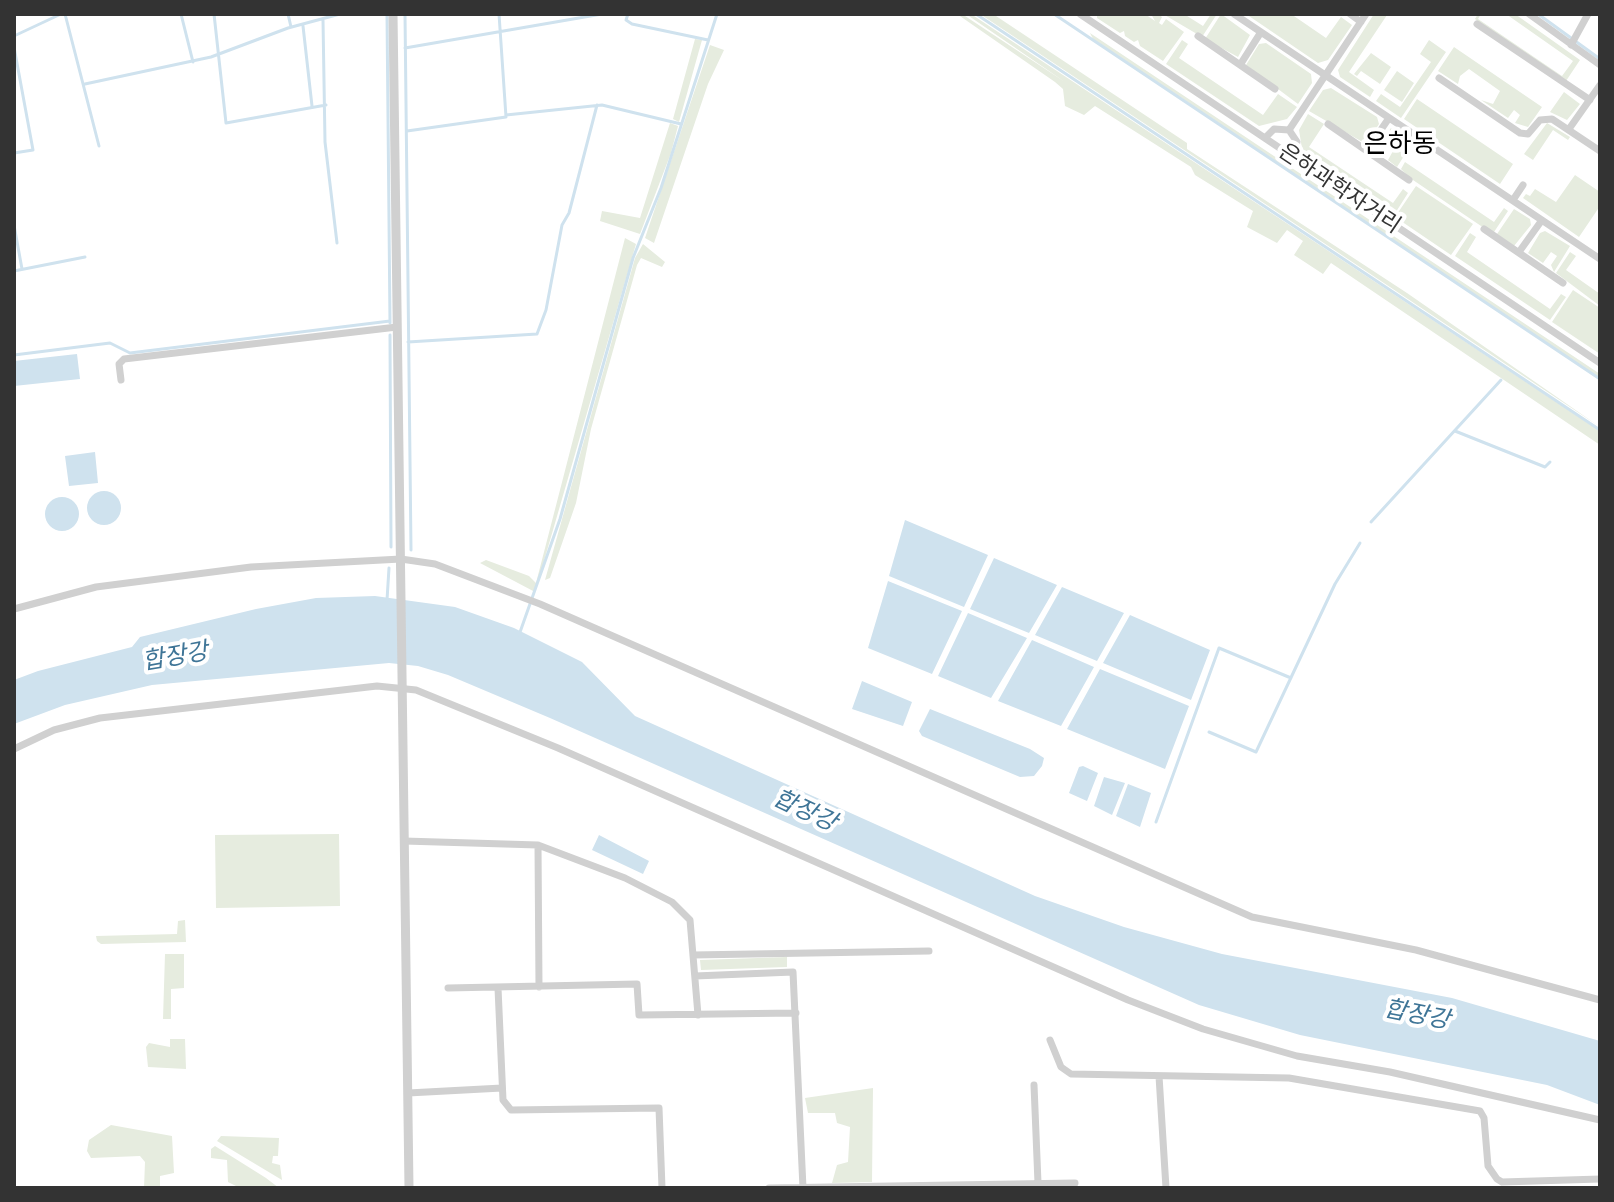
<!DOCTYPE html>
<html>
<head>
<meta charset="utf-8">
<style>
  body { margin:0 }
  #map { position:relative; width:1614px; height:1202px; overflow:hidden; background:#fff; font-family:Ubuntu,sans-serif }
  canvas { display:block }
  .frame { position:absolute; inset:0; border:16px solid #333; pointer-events:none }
</style>
</head>
<body>
<div id="map">
<canvas width="1614" height="1202"></canvas>
<div class="frame"></div>
</div>
<script>
const ctx = document.querySelector('canvas').getContext('2d');
ctx.lineJoin = 'round';
function paint(path, color) {
  ctx.fillStyle = color;
  ctx.fill(path, 'evenodd');
}
function toPath(rows) {
  const path = new Path2D();
  for (const r of rows) {
    if (r.length === 3) {
      path.moveTo(r[0] + r[2], r[1]);
      path.arc(r[0], r[1], r[2], 0, 2 * Math.PI);
      continue;
    }
    path.moveTo(r[0], r[1]);
    for (let i = 2; i < r.length; i += 2) path.lineTo(r[i], r[i + 1]);
  }
  return path;
}
function trace(path, color, width, dash) {
  ctx.strokeStyle = color;
  ctx.lineWidth = width;
  ctx.lineCap = dash ? 'butt' : 'round';
  ctx.setLineDash(dash || []);
  ctx.stroke(path);
}
function write(font, color, halo, rows, align = 'center') {
  ctx.font = font + ' Ubuntu,"Noto Sans KR",sans-serif';
  ctx.lineWidth = 8;
  ctx.setLineDash([]);
  ctx.textBaseline = 'middle';
  ctx.strokeStyle = halo;
  ctx.fillStyle = color;
  for (const [text, x, y, turn = 0] of rows) {
    ctx.save();
    ctx.translate(x, y);
    ctx.rotate((+turn || 0) * Math.PI / 180);
    ctx.textAlign = isNaN(turn) ? turn : align;
    if (halo) ctx.strokeText(text, 0, 0);
    ctx.fillText(text, 0, 0);
    ctx.restore();
  }
}
const green = toPath([
  [957,14,962,14,1065,82,966,14,971,14,1600,431,1600,445,1331,263,1323,274,1294,255,1303,241,1287,230,1277,243,1247,227,1253,211,1195,175,1191,167,1095,106,1084,115,1065,106,1063,89,1055,82],
  [980,14,993,14,1187,143,1187,149,1407,293,1600,427],
  [1097,14,1145,14,1155,21,1151,14,1158,14,1162,17,1159,23,1162,25,1166,19,1184,32,1163,61,1140,46,1138,40,1134,42,1125,36,1124,31,1120,33,1097,18],
  [1163,14,1184,14,1203,26,1211,14,1217,14,1202,37],
  [1221,14,1250,35,1238,57,1205,39],
  [1246,14,1291,14,1326,38,1341,17,1352,25,1328,60,1318,63],
  [1374,14,1387,15,1349,72,1374,90,1370,97,1340,77,1338,70],
  [1478,14,1481,14,1478,19,1562,76,1573,61,1506,14,1515,14,1580,60,1566,81,1475,19],
  [1090,33,1600,374,1600,378,1093,39],
  [695,39,702,40,679,122,673,119],
  [1182,40,1188,44,1179,58,1263,115,1278,94,1297,107,1287,119,1259,126,1166,64],
  [1429,40,1446,52,1401,118,1376,101,1381,94,1400,107,1431,62,1420,54],
  [1266,43,1311,74,1312,83,1298,104,1246,65,1259,44],
  [710,45,724,50,708,84,654,243,645,238],
  [1454,47,1542,107,1528,127,1515,123,1520,115,1514,110,1508,118,1481,100,1493,104,1500,91,1469,69,1460,76,1458,84,1438,71],
  [1371,53,1391,67,1380,84,1361,71,1357,76,1354,74],
  [1397,71,1414,83,1402,102,1384,90],
  [1331,88,1377,117,1379,124,1366,144,1309,111,1323,90],
  [1564,92,1580,104,1567,120,1550,112],
  [1417,99,1513,164,1500,184,1404,119],
  [1308,114,1324,124,1309,147,1393,203,1403,189,1408,193,1394,215,1303,155,1299,130],
  [670,123,678,126,671,153,640,234,600,221,602,211,640,218],
  [1547,123,1570,137,1568,140,1553,130,1533,160,1524,154],
  [1391,128,1413,142,1397,167,1388,160,1393,151,1387,147,1381,155,1375,151],
  [1405,162,1494,222,1504,208,1508,211,1494,232,1484,228,1410,178,1401,169],
  [1575,175,1600,192,1600,206,1579,237,1523,198,1526,194,1530,196,1535,189,1556,202],
  [1416,186,1473,224,1451,255,1395,217],
  [1514,209,1530,219,1531,225,1514,246,1497,234],
  [1545,231,1570,246,1554,272,1551,265,1557,256,1551,252,1543,263,1528,253,1540,233],
  [1470,233,1476,237,1467,252,1550,309,1561,294,1566,297,1550,320,1455,256],
  [625,238,636,244,535,592,480,563,486,560,529,576,536,583],
  [643,244,665,262,662,267,641,258,637,265,591,429,576,503,550,578,545,580,635,258],
  [1570,252,1576,256,1566,270,1600,294,1600,306,1556,273],
  [1573,290,1600,308,1600,354,1552,322],
  [339,834,340,906,216,908,215,835],
  [185,920,186,942,101,944,97,941,96,936,177,934,178,921],
  [165,954,184,954,184,988,171,989,171,1019,163,1019],
  [787,957,787,967,701,970,700,960],
  [170,1039,185,1039,186,1069,148,1067,146,1047,149,1043,170,1047],
  [873,1088,872,1182,832,1183,837,1165,848,1162,850,1127,837,1123,835,1113,808,1113,805,1098],
  [111,1125,172,1136,174,1173,160,1176,160,1188,144,1188,145,1162,140,1156,91,1158,87,1151,89,1140],
  [221,1136,279,1138,278,1156,273,1156,272,1163,280,1165,282,1180,217,1141],
  [215,1146,266,1178,279,1188,240,1188,228,1182,227,1160,211,1158,211,1149]
]);
const water = toPath([
  [77,354,80,379,14,386,14,361],
  [95,452,98,483,69,486,65,456],
  [104,508,17],
  [62,514,17],
  [905,520,988,555,964,607,889,576],
  [994,558,1057,585,1029,633,970,609],
  [888,581,962,611,932,674,868,648],
  [1062,587,1124,613,1097,661,1035,635],
  [375,596,455,607,514,628,582,662,635,716,1035,896,1124,927,1222,954,1452,998,1600,1041,1600,1105,1547,1085,1300,1035,1199,1005,550,718,448,675,418,666,389,663,152,685,65,705,14,724,14,680,38,671,132,647,140,637,256,609,316,598],
  [968,613,1027,638,991,698,938,676],
  [1130,615,1210,650,1191,700,1103,663],
  [1032,640,1094,667,1061,726,998,701],
  [1100,669,1189,706,1165,769,1067,729],
  [862,681,912,702,903,726,852,709],
  [930,709,1030,749,1044,758,1042,766,1034,776,1020,777,922,736,919,731],
  [1083,766,1098,773,1087,801,1069,793,1079,767],
  [1104,777,1125,783,1112,815,1094,806],
  [1128,784,1151,793,1140,827,1116,816],
  [599,835,649,861,643,874,592,850]
]);
const stream = toPath([
  [65,14,99,146],
  [181,14,193,62],
  [214,14,226,123,326,105],
  [288,14,291,27],
  [387,14,390,323],
  [405,14,411,550],
  [628,14,626,20,632,24,708,40],
  [976,14,1600,430],
  [1054,14,1600,379],
  [1538,14,1600,59],
  [323,20,325,142,337,243],
  [303,26,312,106],
  [14,36,61,14],
  [14,47,33,150,14,153],
  [405,48,602,14],
  [85,84,211,57,288,28,340,14],
  [506,115,602,105,681,124],
  [407,131,506,117,499,14],
  [14,225,22,269],
  [14,271,85,257],
  [390,335,391,547],
  [408,342,537,334,546,310,562,225,569,213,597,105],
  [14,355,110,343,130,353,390,321],
  [1455,431,1545,467,1550,462],
  [1371,522,1501,380],
  [387,600,389,568],
  [519,635,560,519,633,258,661,188,717,14],
  [1209,732,1256,752,1335,584,1360,543],
  [1156,822,1219,648,1291,678]
]);
const minor = toPath([
  [1080,14,1600,363],
  [1234,14,1600,259],
  [1350,14,1361,22],
  [1529,14,1600,65],
  [1477,24,1590,100],
  [1198,36,1275,89],
  [1571,45,1588,14],
  [1240,65,1261,32],
  [1439,78,1520,133,1528,134,1540,120,1552,119,1600,151],
  [1328,124,1409,180],
  [1569,129,1600,85],
  [1289,130,1366,14],
  [1265,138,1274,129,1289,130,1297,142,1292,156],
  [1367,150,1389,118],
  [1513,200,1523,185],
  [1484,229,1563,283],
  [1519,252,1542,220],
  [121,380,119,364,124,359,397,327],
  [14,609,96,587,251,567,401,559,435,564,540,604,1252,917,1416,950,1600,1000],
  [14,749,54,730,100,718,377,686,416,690,558,748,1128,1000,1203,1029,1297,1056,1390,1072,1600,1120],
  [404,841,538,845,625,878,672,902,690,920,698,1015],
  [538,845,539,987],
  [693,955,929,951],
  [695,976,793,972,803,1188],
  [448,988,637,984,639,1015,796,1013],
  [498,988,503,1100,511,1110,659,1108,662,1188],
  [1050,1040,1061,1067,1071,1074,1289,1078,1480,1111,1484,1118,1488,1166,1497,1179,1502,1182,1600,1179],
  [1159,1076,1166,1188],
  [1034,1085,1038,1183],
  [408,1093,502,1088],
  [769,1188,1075,1183]
]);
const tertiary = toPath([
  [393,14,409,1188]
]);
const streetNames = [
  ["은하과학자거리",1340,188,34]
];
const waterNames = [
  ["합장강",175,656,-10],
  ["합장강",805,810,25],
  ["합장강",1417,1014,11]
];
const quarterNames = [
  ["은하동",1400,143]
];
paint(green, '#e6ecdf');
paint(water, '#cfe2ee');
trace(stream, '#cfe2ee', 3);
trace(minor, '#d0d0d0', 7);
trace(tertiary, '#d0d0d0', 9);
write('22px', '#333', '#fff', streetNames);
write('italic 24px', '#3f7597', '#fff', waterNames);
write('26px', '#000', '#fff', quarterNames);
</script>
</body>
</html>
